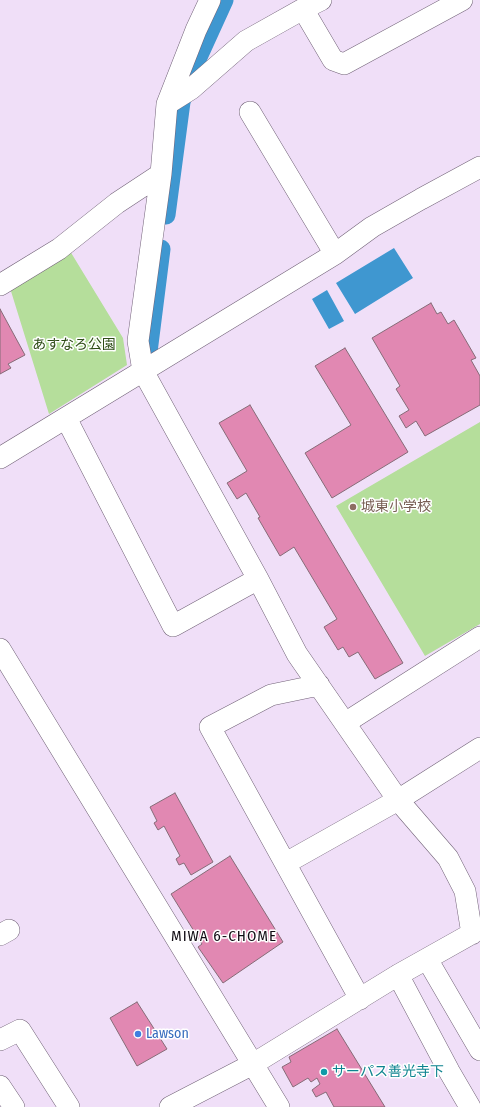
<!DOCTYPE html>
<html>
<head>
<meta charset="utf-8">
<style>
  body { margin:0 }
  canvas { display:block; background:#f0dff8 }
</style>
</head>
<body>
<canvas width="480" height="1107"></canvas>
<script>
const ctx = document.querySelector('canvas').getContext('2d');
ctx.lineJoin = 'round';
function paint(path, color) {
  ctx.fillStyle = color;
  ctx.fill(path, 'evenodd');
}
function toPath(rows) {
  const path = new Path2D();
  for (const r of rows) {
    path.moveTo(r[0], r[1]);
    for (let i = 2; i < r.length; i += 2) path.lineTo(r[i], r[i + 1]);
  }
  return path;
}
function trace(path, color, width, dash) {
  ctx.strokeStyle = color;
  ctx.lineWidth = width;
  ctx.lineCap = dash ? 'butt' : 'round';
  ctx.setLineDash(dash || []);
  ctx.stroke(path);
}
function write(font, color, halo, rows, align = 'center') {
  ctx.font = font + ' "Fira Sans Condensed","Noto Sans JP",sans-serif';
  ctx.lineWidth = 3;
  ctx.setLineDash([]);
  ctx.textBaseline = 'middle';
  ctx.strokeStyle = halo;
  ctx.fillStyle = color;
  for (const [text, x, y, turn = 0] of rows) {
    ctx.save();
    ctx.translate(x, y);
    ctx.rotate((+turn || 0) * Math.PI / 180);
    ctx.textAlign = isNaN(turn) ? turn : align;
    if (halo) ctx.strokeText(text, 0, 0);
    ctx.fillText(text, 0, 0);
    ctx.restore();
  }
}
const green = toPath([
  [70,251,123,338,127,365,49,414,10,288],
  [480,422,480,624,425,656,336,506]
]);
const water = toPath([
  [394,248,413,278,355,314,336,283],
  [327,290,344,321,329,329,312,299]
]);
const canal = toPath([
  [166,215,181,102,188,79,224,0],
  [148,352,161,249]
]);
const building = toPath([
  [431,303,437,314,441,312,448,324,454,320,476,358,471,360,480,376,480,405,425,436,416,421,406,428,399,416,409,410,396,389,400,386,372,338,431,303],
  [0,309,25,355,8,364,11,368,0,374,0,309],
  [345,348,408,452,332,498,305,453,351,425,315,366,345,348],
  [250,405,403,663,375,679,358,652,349,657,343,647,338,650,324,627,337,619,294,547,280,556,258,518,260,517,246,493,237,499,227,483,247,471,219,423,250,405],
  [175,793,213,862,191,875,184,863,179,865,176,859,180,856,164,826,158,830,154,823,157,821,150,807,175,793],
  [230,856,283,942,223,983,198,947,202,944,171,894,230,856],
  [137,1002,167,1049,137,1066,110,1018,137,1002],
  [337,1029,385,1107,334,1107,326,1092,316,1097,312,1090,320,1084,317,1078,311,1082,308,1078,293,1087,282,1067,291,1062,289,1057,337,1029]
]);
const minor = toPath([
  [210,0,196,30,167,104,161,174,138,341,143,371,258,579,297,654,398,800,448,858,465,891,472,934],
  [303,9,333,60,344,64,462,0],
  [167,104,191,89,246,41,303,9,321,0],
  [250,112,335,254],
  [0,285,59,249,117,203,161,174],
  [66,418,173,626,258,579],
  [0,458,335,254,372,227,421,199,480,167],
  [0,649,279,1107],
  [319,685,271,695,210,727,360,999],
  [345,723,480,637],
  [286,863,398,800,480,748],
  [0,935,9,930],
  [427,959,480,1050],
  [398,975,449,1071,470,1107],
  [0,1040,20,1030,69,1107],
  [0,1086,14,1107],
  [170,1107,253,1064,398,975,480,929]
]);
const markers = [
  [353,507,4,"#8d6e63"],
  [138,1034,4,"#3f7fe0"],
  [324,1072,4,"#0f9aa8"]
];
const parkNames = [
  ["あすなろ公園",74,345]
];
const educationNames = [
  ["城東小学校",361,507]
];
const shopNames = [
  ["Lawson",146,1034]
];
const cultureNames = [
  ["サーパス善光寺下",332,1072]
];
const neighbourhoodNames = [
  ["MIWA 6-CHOME",224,937]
];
paint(green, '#b5de9b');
paint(water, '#3f97d0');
trace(canal, '#3f97d0', 19);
paint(building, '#e188b2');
trace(building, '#866b77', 1);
trace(minor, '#726378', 22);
trace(minor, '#fff', 21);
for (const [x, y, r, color] of markers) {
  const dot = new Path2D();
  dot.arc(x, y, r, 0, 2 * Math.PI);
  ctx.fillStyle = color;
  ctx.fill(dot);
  trace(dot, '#fff', 1.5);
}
write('14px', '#2d4c15', '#fff', parkNames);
write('14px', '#785e54', '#fff', educationNames, 'left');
write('14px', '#366cbe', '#fff', shopNames, 'left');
write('14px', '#0d838f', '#fff', cultureNames, 'left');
ctx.letterSpacing = '1px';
write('15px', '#110c14', '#fff', neighbourhoodNames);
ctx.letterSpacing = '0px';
</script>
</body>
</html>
